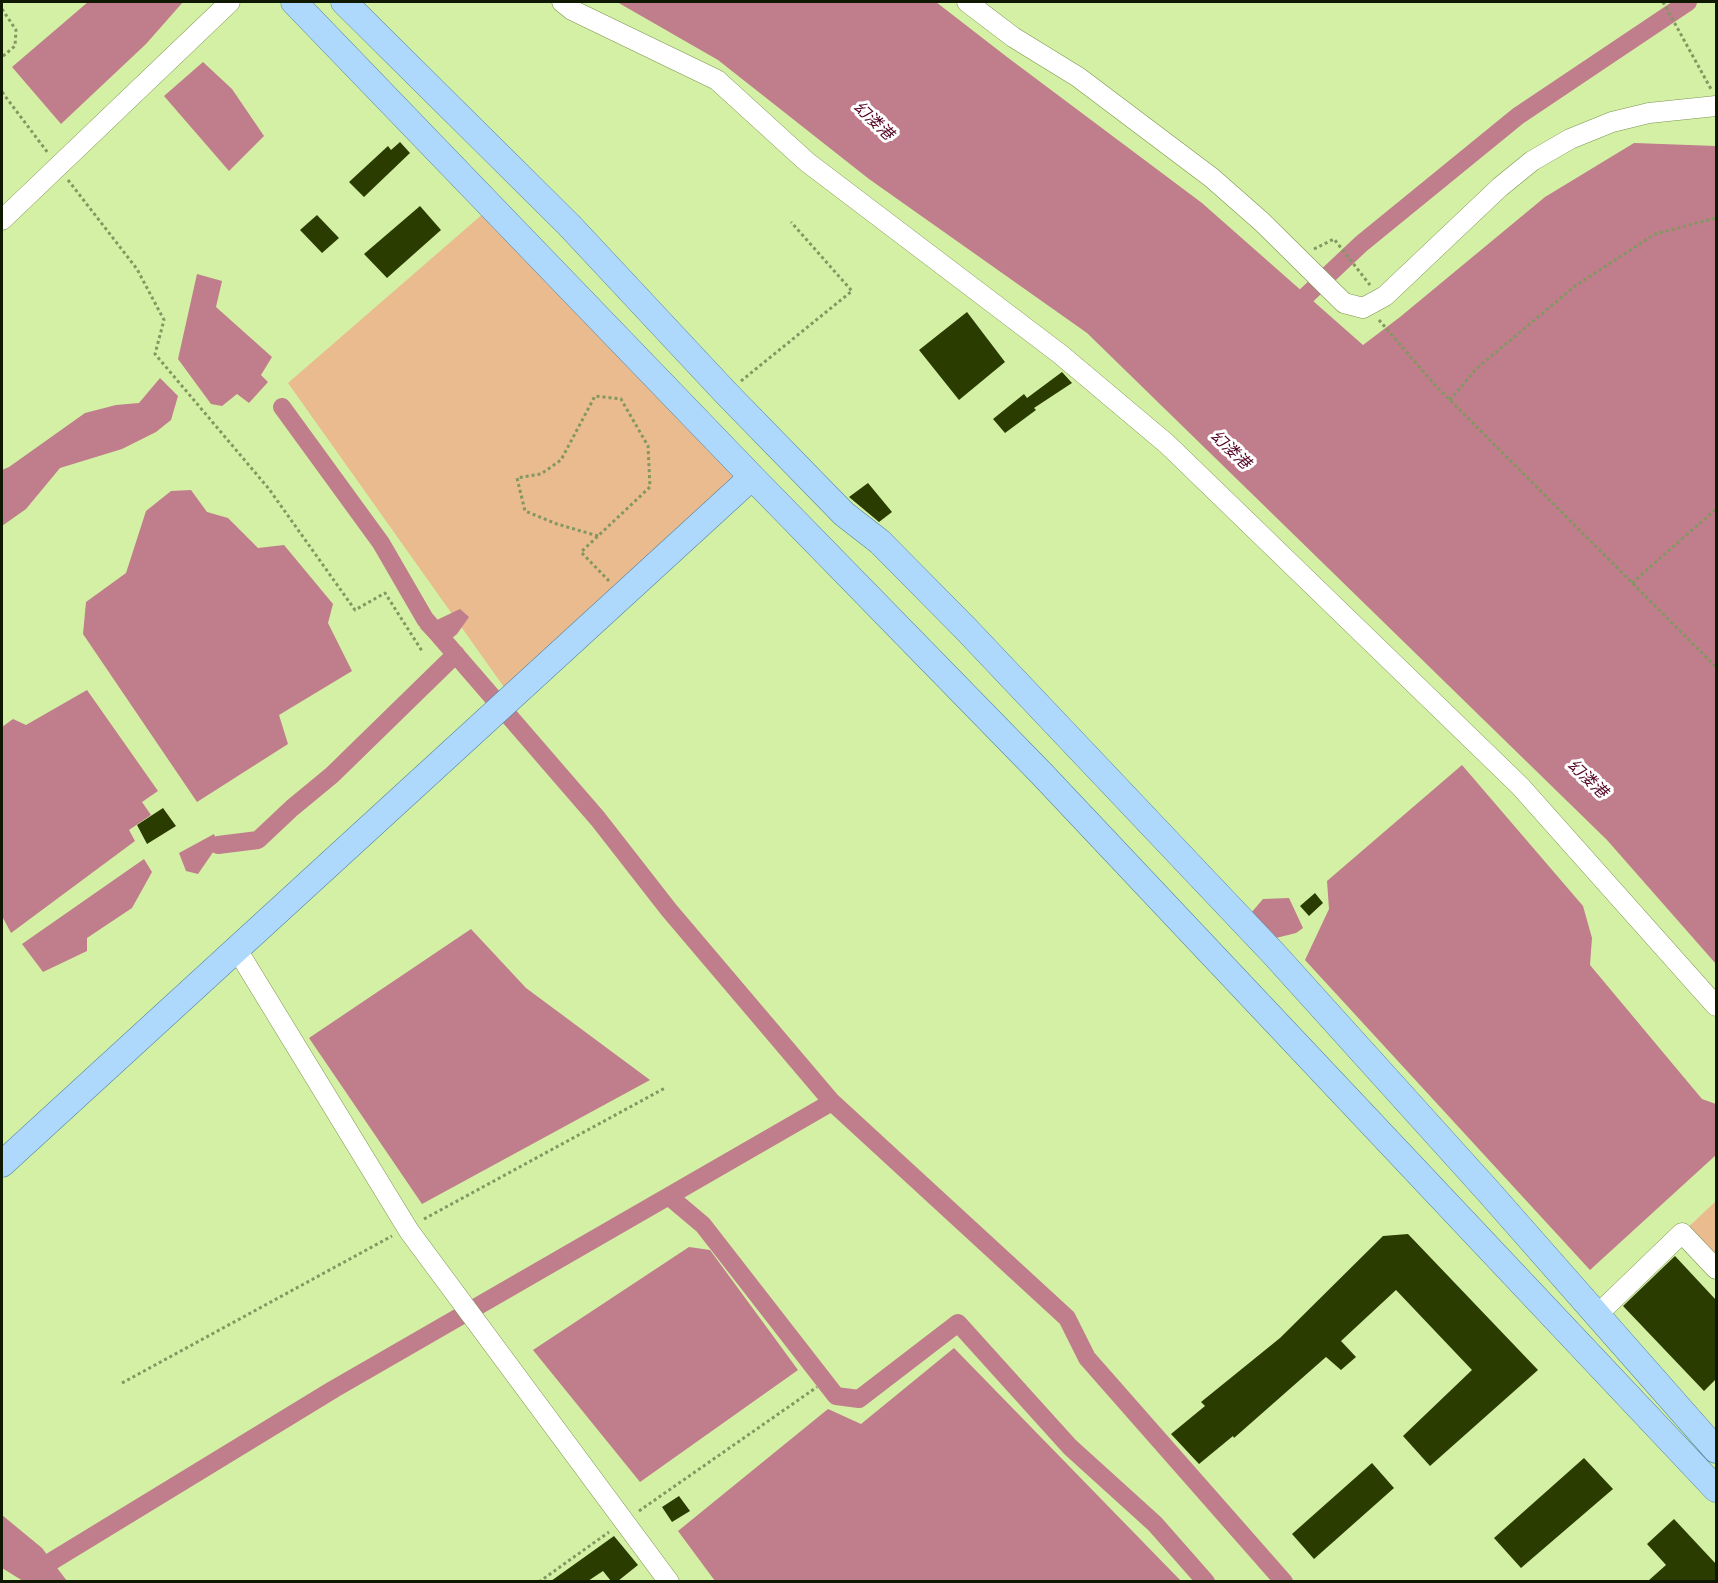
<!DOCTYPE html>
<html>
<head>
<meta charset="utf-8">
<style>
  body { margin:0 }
  #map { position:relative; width:1718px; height:1583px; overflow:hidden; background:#d4f0a5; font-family:"Fira Sans",sans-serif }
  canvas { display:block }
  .frame { position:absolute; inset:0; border:3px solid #0f1800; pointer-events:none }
</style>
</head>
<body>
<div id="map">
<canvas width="1718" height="1583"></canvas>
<div class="frame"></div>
</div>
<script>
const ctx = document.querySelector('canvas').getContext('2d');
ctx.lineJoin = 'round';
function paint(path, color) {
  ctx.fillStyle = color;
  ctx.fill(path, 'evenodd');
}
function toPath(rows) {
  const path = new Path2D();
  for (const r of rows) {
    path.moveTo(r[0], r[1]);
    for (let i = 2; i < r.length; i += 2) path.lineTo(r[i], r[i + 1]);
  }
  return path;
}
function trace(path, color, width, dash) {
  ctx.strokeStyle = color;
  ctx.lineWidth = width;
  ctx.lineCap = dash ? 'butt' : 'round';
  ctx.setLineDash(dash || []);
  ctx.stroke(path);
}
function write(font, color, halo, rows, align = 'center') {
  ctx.font = font + ' "Fira Sans","Noto Sans SC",sans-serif';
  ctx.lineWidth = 6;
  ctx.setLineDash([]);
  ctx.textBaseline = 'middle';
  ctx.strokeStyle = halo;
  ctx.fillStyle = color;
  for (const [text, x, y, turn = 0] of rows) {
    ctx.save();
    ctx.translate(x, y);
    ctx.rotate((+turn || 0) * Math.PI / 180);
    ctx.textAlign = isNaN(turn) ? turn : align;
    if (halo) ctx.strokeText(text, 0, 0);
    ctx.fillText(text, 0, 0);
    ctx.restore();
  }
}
const green = toPath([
  [492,206,752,477,511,697,288,383],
  [1716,1201,1716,1269,1682,1233]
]);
const water = toPath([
  [88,2,183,2,146,44,61,124,12,67],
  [617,2,936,2,1007,57,1202,203,1363,345,1400,317,1545,197,1634,143,1716,146,1716,964,1607,840,1087,333,869,179,718,60],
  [203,62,232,89,264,136,229,171,164,96],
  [197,274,222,281,216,307,272,357,261,375,268,382,249,403,237,394,222,406,211,404,178,359],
  [160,378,178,396,171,420,156,432,122,449,60,468,26,509,2,526,2,470,9,467,85,413,116,405,139,403],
  [191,490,207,512,228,518,258,548,284,545,333,604,328,623,352,671,279,715,288,744,197,802,83,634,86,602,126,573,146,511,171,491],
  [460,609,469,617,457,634,440,648,420,628],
  [87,690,158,791,142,802,151,815,129,830,135,841,11,933,2,916,2,727,13,719,26,725],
  [1462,765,1583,906,1592,938,1590,965,1702,1099,1716,1104,1716,1155,1590,1270,1305,960,1329,909,1327,881],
  [214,834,218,845,198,874,186,871,179,853],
  [144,859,152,872,132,908,87,938,87,951,43,972,22,944],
  [1289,898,1303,928,1296,933,1276,938,1251,913,1263,899],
  [471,929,526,988,650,1080,422,1204,309,1038],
  [689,1247,710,1250,798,1370,640,1482,533,1350],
  [954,1348,1181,1581,715,1581,678,1531,828,1409,861,1424],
  [2,1515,42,1548,67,1581,23,1581,2,1568]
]);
const canal = toPath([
  [1290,311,1361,244,1518,116,1688,2],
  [282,407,381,543,425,619,598,819,669,910,832,1102,1067,1318,1087,1358,1284,1582],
  [218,845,258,840,292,808,332,775,456,654],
  [671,1198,703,1225,836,1396,859,1399,958,1323,1070,1447,1155,1524,1206,1582],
  [52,1561,334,1389,832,1102]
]);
const building = toPath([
  [400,142,410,153,364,197,349,182,388,146,391,150],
  [420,206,441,230,387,278,364,254],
  [317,215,339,238,322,253,300,230],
  [967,312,1005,362,959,400,919,350],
  [1062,372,1072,383,1034,408,1036,410,1005,433,993,419,1024,394,1027,398],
  [868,483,892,512,879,522,849,497],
  [163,808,176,826,147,844,137,825],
  [1315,893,1323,903,1309,916,1300,906],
  [1408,1234,1538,1370,1430,1466,1403,1436,1472,1370,1396,1290,1341,1341,1356,1357,1341,1370,1326,1357,1234,1438,1233,1436,1199,1464,1171,1434,1205,1406,1201,1402,1280,1338,1383,1236],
  [1675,1256,1716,1300,1716,1379,1704,1391,1623,1306],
  [1584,1458,1613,1489,1521,1568,1494,1538],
  [1372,1463,1394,1488,1314,1559,1292,1534],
  [679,1496,690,1511,672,1522,662,1507],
  [1674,1519,1716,1564,1716,1581,1648,1581,1666,1565,1647,1544],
  [614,1536,638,1565,618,1581,611,1581,603,1571,588,1581,551,1581]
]);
const path = toPath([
  [1663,2,1711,89],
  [2,9,16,30,15,46,2,57],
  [2,92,48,153],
  [68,180,137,269,164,320,155,354,269,489,355,610,385,593,422,651],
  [1314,249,1334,239,1370,285],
  [1379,320,1435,385,1716,667],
  [741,381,852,291,791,222],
  [1450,400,1476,369,1575,286,1655,234,1716,218],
  [598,536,557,524,525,511,517,478,541,474,561,460,595,396,621,399,648,446,650,487,581,552,609,581],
  [1632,583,1716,509],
  [424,1219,665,1088],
  [122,1383,392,1236],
  [639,1511,817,1387],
  [539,1582,609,1532]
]);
const minor = toPath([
  [562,2,572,10,717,80,807,162,1060,354,1167,444,1520,786,1716,1006],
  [967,2,1013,37,1078,77,1212,178,1262,222,1344,303,1363,308,1385,296,1500,187,1532,161,1570,139,1612,122,1649,113,1716,106],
  [2,220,230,2],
  [236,948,409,1231,669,1582],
  [1597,1315,1682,1233,1716,1269]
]);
const major = toPath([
  [294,2,752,477,1041,773,1716,1489],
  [344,2,569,225,726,393,844,514,880,542,966,629,1274,954,1488,1191,1716,1450],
  [2,1164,752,477]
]);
const waterNames = [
  ["幻溇港",873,121,43],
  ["幻溇港",1230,450,43],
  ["幻溇港",1587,779,43]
];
paint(green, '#e9bb8e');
paint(water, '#c07d8c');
trace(canal, '#c07d8c', 18);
paint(building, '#2b3c00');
trace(minor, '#7b944c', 21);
trace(major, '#5485a2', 27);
trace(path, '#839761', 3, [3, 3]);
trace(minor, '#fff', 20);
trace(major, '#afd9fc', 26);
write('italic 16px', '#530021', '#fff', waterNames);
</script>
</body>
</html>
